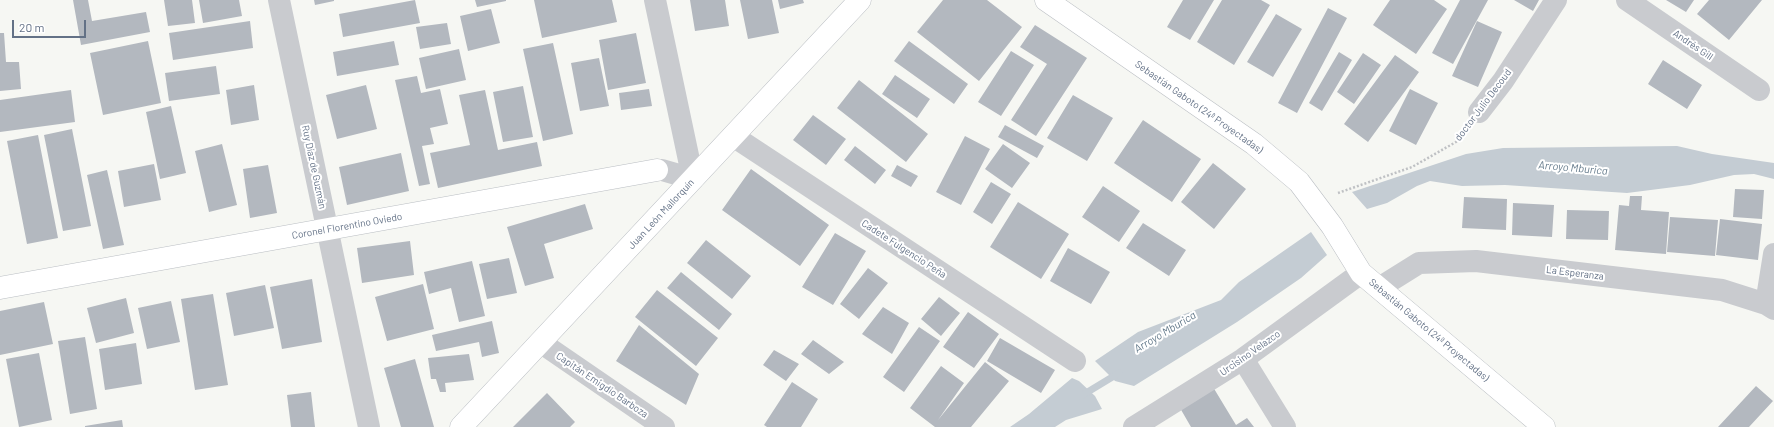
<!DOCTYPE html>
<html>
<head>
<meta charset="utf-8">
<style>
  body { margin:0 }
  #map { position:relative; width:1774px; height:427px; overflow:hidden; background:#f6f7f3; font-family:Barlow,sans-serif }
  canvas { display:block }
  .scale { position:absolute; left:12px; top:20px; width:74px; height:18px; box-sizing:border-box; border:2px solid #637186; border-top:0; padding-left:5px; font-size:12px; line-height:14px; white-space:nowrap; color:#637186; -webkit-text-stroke:3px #fff; paint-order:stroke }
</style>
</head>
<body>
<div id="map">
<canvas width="1774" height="427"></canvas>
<div class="scale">20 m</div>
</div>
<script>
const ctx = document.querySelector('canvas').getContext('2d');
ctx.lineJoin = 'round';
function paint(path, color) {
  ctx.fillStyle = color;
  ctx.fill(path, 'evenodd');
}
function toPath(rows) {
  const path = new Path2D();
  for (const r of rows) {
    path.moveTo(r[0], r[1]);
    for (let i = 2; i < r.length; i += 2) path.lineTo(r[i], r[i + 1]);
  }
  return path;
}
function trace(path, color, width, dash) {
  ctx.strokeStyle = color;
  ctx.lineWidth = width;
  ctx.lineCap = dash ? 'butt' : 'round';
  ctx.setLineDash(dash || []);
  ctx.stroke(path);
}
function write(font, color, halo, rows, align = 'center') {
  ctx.font = font + ' Barlow,sans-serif';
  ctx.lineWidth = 4;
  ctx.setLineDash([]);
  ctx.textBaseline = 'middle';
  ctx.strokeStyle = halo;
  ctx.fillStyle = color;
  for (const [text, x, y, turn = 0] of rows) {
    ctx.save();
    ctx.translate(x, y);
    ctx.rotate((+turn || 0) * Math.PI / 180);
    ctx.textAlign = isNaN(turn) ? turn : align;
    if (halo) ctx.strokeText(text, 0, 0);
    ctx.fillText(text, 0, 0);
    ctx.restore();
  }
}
const water = toPath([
  [1677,146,1712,154,1774,163,1774,179,1754,174,1734,175,1690,185,1627,193,1505,185,1462,186,1430,181,1417,186,1387,203,1367,209,1352,192,1466,154,1503,148],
  [1311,232,1327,255,1301,278,1237,322,1134,386,1115,381,1095,361,1138,332,1221,300,1239,282],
  [1072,378,1079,381,1095,396,1102,409,1066,420,1055,427,1010,427,1029,414]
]);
const stream = toPath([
  [1081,396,1119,373]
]);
const building = toPath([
  [73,0,88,0,92,21,146,12,150,32,81,45],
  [164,0,192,0,195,23,168,26],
  [199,0,239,0,242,16,203,23],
  [314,0,334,0,334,1,315,5],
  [415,0,420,23,343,37,339,14],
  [475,0,506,0,506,1,477,7],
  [534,0,612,0,617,22,542,38],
  [690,0,725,0,729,26,695,31],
  [740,0,772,0,779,33,748,39],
  [778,0,803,0,804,3,780,9],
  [943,0,987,0,1022,27,979,81,917,32],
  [1183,0,1214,0,1190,40,1167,27],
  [1222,0,1261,0,1270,5,1234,65,1197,42],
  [1390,0,1434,0,1447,9,1416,54,1373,25],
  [1460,0,1488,0,1453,64,1432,53],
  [1514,0,1539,0,1533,11],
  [1666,0,1694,0,1686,12],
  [1709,0,1762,0,1729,40,1697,14],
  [1328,8,1347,18,1297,113,1278,103],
  [491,9,500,43,468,51,460,16],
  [1276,14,1302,29,1273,77,1247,62],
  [250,21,253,48,173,60,169,33],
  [1477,21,1502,32,1478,87,1452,76],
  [447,23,451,44,420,49,416,27],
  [1035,25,1087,58,1036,136,1011,120,1047,64,1020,47],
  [0,33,4,33,6,62,19,62,21,89,0,91],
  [636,33,646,83,608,90,599,40],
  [148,41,161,103,103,115,90,53],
  [394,41,399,65,337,76,333,52],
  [909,41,968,84,954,104,894,61],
  [553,43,573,134,543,141,523,49],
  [459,49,466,80,426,89,419,58],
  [1011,51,1034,65,1001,116,978,102],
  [1339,52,1352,60,1322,111,1309,103],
  [1363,53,1381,65,1354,104,1337,92],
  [1395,55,1419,72,1368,142,1344,124],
  [599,58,609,106,580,111,571,63],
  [1663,60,1702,85,1687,109,1648,84],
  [216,66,220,94,169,101,165,73],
  [895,75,930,99,917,118,882,94],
  [417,76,421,93,440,89,448,124,430,128,434,144,422,146,430,184,419,186,395,80],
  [859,80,928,134,906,162,837,108],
  [254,85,259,120,231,125,226,90],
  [366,85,377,129,337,139,326,95],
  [523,86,533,137,503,142,493,92],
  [649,89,652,106,621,110,619,93],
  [1410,89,1438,103,1416,145,1389,131],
  [71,90,75,122,0,132,0,100],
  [485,90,498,150,537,142,542,166,438,188,430,153,470,145,459,95],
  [1073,95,1113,118,1087,161,1047,138],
  [171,106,186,173,160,179,146,112],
  [813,115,846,139,826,165,793,140],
  [1143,120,1201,159,1172,202,1114,163],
  [1005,125,1044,146,1037,158,998,137],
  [72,129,91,226,63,231,44,135],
  [38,135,58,238,27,244,7,141],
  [965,136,990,149,961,205,936,192],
  [222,144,237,205,209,212,195,151],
  [1003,144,1030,163,1012,188,985,169],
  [855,146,886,170,875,184,844,160],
  [401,153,409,191,347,205,339,167],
  [1213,163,1246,189,1214,229,1181,202],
  [154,164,161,200,124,207,118,171],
  [268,165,277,213,250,218,243,169],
  [897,165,918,176,911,187,891,176],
  [751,169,829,225,800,266,722,210],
  [107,170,124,245,103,249,87,175],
  [991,182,1011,194,992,224,973,212],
  [1103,186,1140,211,1119,242,1082,217],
  [1735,189,1764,190,1762,219,1733,217],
  [1630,196,1642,196,1641,210,1669,212,1666,254,1615,250,1619,205,1629,206],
  [1464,197,1507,199,1506,230,1462,228],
  [1018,202,1069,234,1041,279,990,247],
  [1513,203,1554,205,1552,237,1512,235],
  [585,204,593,229,544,244,554,278,525,286,507,227],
  [1567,210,1609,211,1608,240,1566,239],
  [1670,217,1718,220,1715,256,1667,252],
  [1720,219,1762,224,1758,260,1716,255],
  [1143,223,1186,250,1169,276,1126,248],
  [835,233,866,251,833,305,802,287],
  [706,240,751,276,732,299,687,263],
  [410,241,414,275,362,283,357,248],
  [1068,248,1110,272,1091,304,1050,281],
  [509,258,517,293,487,299,479,264],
  [472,261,485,316,459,322,451,288,429,294,424,272],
  [868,268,888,283,859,319,840,304],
  [681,272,732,314,719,330,667,288],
  [312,279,322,342,282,349,270,287],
  [423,284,434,329,387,341,375,297],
  [265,285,274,328,234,336,226,293],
  [657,290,718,338,696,366,635,317],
  [213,294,228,385,195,390,181,299],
  [939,297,960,313,941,336,921,319],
  [126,298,134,333,96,343,87,308],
  [171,301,180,342,147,349,138,308],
  [44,302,53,344,0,355,0,311],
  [883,307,909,323,892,354,862,334],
  [968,312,999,334,974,368,943,347],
  [492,321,499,353,482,357,479,342,436,351,432,335],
  [639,325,699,374,686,405,616,361],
  [919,327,940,341,904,392,883,377],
  [85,337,97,409,70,414,58,341],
  [1000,338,1055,370,1041,393,987,361],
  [813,340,844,362,829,374,801,354],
  [136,343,142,384,105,390,99,349],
  [774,350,799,364,786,381,763,365],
  [39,353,52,420,19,427,6,359],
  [469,354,474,380,445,383,446,392,440,392,436,379,431,379,428,358],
  [415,359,434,427,401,427,384,368],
  [985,362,1009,381,971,427,935,427,910,408,941,366,964,383,938,420],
  [792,382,818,399,801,427,767,427,764,425],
  [1756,386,1773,401,1749,427,1718,427],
  [1213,387,1236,425,1247,418,1254,427,1191,427,1180,408],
  [311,392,315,427,291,427,287,395],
  [547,393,575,422,570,427,513,427],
  [122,420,123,427,85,427,85,426]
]);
const path = toPath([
  [1338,193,1412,167,1456,142,1466,130]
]);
const street = toPath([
  [279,0,369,427],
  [655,0,693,179,662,170,657,170],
  [1627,0,1759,90],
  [1479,112,1503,81,1556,0],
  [733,136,1075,361],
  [1379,288,1419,263,1476,261,1722,290,1766,304,1774,309],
  [1766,304,1774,254],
  [540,342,664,427],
  [1243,359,1285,427],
  [1134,427,1243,359,1361,273]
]);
const secondary = toPath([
  [1046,0,1254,144,1299,182,1332,226,1361,273,1544,427],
  [0,288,657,170],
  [461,427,860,0]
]);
const streetNames = [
  ["Andrés Gill",1693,45,34],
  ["doctor Julio Decoud",1483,105,-53],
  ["Sebastián Gaboto (24ª Proyectadas)",1199,107,35],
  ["Ruy Díaz de Guzmán",314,167,78],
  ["Juan León Mallorquín",661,214,-47],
  ["Coronel Florentino Oviedo",347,226,-10],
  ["Cadete Fulgencio Peña",904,249,33],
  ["La Esperanza",1575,273,7],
  ["Sebastián Gaboto (24ª Proyectadas)",1429,330,40],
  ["Urcisino Velazco",1250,353,-35],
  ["Capitán Emigdio Barboza",602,385,34]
];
const waterNames = [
  ["Arroyo Mburica",1573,168,5],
  ["Arroyo Mburica",1165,332,-31]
];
paint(water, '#c4ccd3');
trace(stream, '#c4ccd3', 7);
paint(building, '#b3b8bf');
trace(secondary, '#babec3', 23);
trace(path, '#bfc1c4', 2.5, [2, 2]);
trace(street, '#c9cbcf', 22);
trace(secondary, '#fff', 22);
write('10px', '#637186', '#fff', streetNames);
write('italic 11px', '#63798a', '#fff', waterNames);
</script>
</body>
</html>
